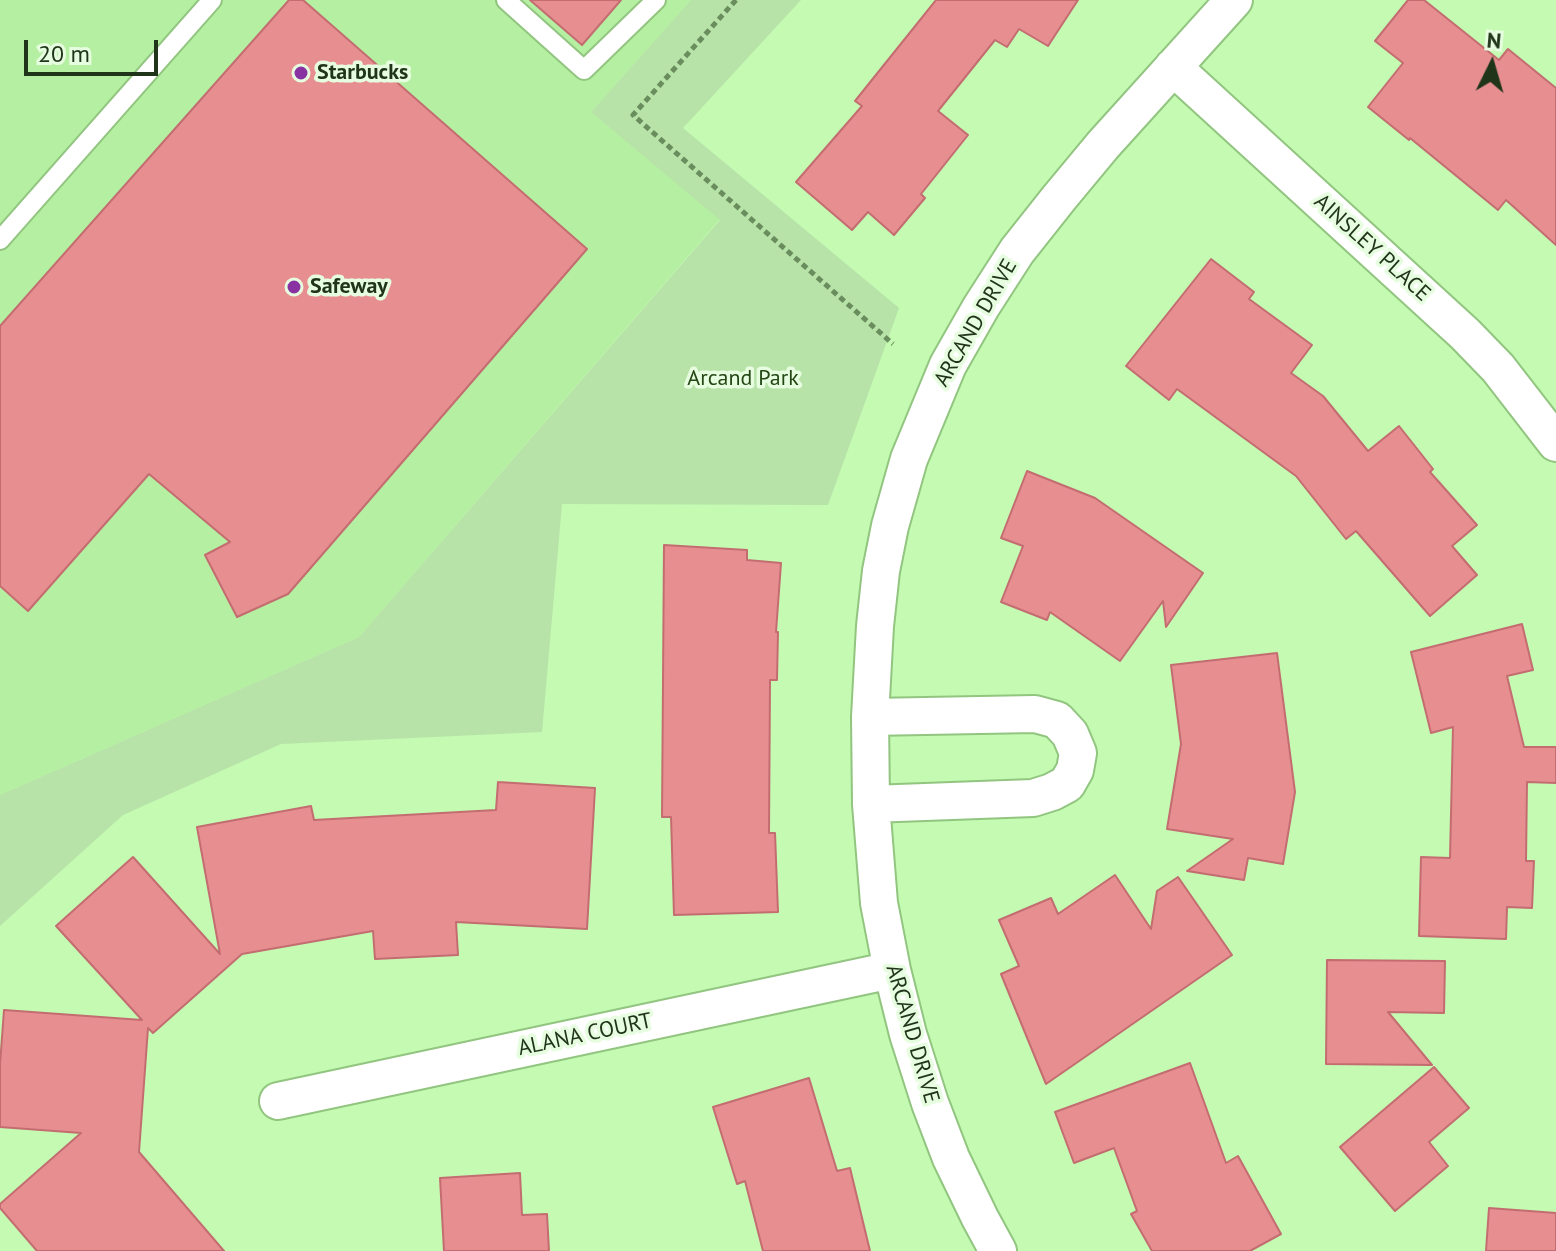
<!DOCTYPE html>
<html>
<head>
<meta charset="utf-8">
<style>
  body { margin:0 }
  #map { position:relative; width:1556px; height:1251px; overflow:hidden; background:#c4fab2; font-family:"PT Sans",sans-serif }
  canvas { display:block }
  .north { position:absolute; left:1452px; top:24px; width:80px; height:80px; -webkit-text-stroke:6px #e7fde0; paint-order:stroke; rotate:5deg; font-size:22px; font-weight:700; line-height:32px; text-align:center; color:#1f3418 }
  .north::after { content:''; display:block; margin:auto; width:28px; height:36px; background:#1f3418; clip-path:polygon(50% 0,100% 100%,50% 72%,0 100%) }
  .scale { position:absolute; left:24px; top:40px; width:134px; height:36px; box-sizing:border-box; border:4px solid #1f3418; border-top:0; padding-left:10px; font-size:24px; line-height:28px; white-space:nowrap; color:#1f3418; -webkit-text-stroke:6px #e7fde0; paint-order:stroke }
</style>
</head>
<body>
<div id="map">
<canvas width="1556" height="1251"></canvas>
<div class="north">N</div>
<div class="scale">20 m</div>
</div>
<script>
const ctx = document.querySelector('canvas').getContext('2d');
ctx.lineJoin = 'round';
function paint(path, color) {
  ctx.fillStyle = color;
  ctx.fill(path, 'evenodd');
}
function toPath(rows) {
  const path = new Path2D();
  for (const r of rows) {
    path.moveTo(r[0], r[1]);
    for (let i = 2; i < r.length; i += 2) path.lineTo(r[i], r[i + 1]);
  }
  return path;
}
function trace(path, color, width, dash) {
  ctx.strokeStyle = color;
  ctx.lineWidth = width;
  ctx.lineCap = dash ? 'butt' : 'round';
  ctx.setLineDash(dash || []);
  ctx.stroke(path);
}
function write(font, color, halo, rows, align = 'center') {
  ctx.font = font + ' "PT Sans",sans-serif';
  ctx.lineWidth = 7;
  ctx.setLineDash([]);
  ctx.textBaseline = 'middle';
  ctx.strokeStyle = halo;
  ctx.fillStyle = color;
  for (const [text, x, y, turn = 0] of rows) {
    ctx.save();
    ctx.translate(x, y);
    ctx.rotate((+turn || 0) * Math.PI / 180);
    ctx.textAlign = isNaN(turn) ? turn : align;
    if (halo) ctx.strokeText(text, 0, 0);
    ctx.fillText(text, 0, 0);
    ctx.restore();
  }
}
const built = toPath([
  [0,0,691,0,591,112,720,219,359,637,0,795]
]);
const green = toPath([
  [691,0,801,0,683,128,899,308,828,505,562,504,542,732,281,744,123,815,0,926,0,795,359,637,720,220,591,112]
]);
const building = toPath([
  [289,0,303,0,587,249,288,594,237,617,205,555,230,542,149,474,28,611,0,586,0,326,289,0],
  [530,0,621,0,582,45,530,0],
  [936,0,1078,0,1048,46,1019,29,1007,47,995,40,938,111,968,135,921,194,925,198,894,235,868,212,852,230,796,182,862,106,855,101,936,0],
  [1408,0,1424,0,1499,60,1508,49,1556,88,1556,245,1506,200,1498,210,1410,138,1409,140,1368,107,1403,63,1375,41,1408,0],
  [1211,259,1254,292,1249,299,1312,345,1291,373,1323,396,1368,451,1399,426,1433,469,1430,472,1477,525,1452,546,1477,575,1430,616,1356,531,1346,539,1296,476,1177,389,1169,400,1126,366,1211,259],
  [1027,471,1095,498,1203,573,1166,627,1163,601,1120,661,1050,612,1047,620,1001,602,1023,546,1001,538,1027,471],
  [664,545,747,550,747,560,781,563,776,632,778,632,777,680,770,680,769,833,775,833,778,912,674,915,671,817,662,817,664,545],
  [1522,624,1533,670,1507,676,1524,747,1556,747,1556,783,1527,782,1526,861,1534,861,1532,908,1507,907,1506,939,1419,936,1421,857,1450,858,1453,727,1431,733,1411,652,1522,624],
  [1277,653,1295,792,1283,864,1248,858,1244,880,1187,871,1233,839,1167,829,1181,744,1171,665,1277,653],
  [498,782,595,788,587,929,456,922,458,955,375,959,373,931,242,954,153,1033,148,1028,139,1152,224,1251,37,1251,0,1208,0,1204,81,1133,0,1127,0,1064,4,1010,142,1020,56,926,133,857,220,954,197,827,311,806,314,820,496,810,498,782],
  [1115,875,1151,929,1157,891,1178,877,1232,955,1046,1084,1001,974,1019,966,999,920,1051,898,1058,914,1115,875],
  [1327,960,1445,961,1444,1013,1388,1012,1432,1065,1326,1064,1327,960],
  [1190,1063,1226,1163,1238,1156,1281,1234,1250,1251,1152,1251,1131,1214,1137,1211,1114,1148,1074,1163,1055,1112,1190,1063],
  [1434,1067,1469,1108,1429,1142,1448,1166,1395,1211,1340,1147,1434,1067],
  [809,1078,837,1171,850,1168,870,1251,763,1251,745,1181,737,1184,713,1107,809,1078],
  [520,1173,522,1215,547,1214,549,1251,444,1251,440,1178,520,1173],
  [1489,1208,1556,1213,1556,1251,1486,1251,1489,1208]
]);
const path = toPath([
  [736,0,633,115,893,344]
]);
const service = toPath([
  [506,0,584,70,656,0],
  [0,240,212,0]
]);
const minor = toPath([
  [1173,67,1465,334,1498,368,1556,443],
  [870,717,1035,714,1057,720,1070,734,1078,753,1075,770,1067,784,1052,792,1033,798,871,804],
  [278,1101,892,970],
  [998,1251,980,1218,951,1158,930,1103,908,1034,892,970,879,903,871,804,870,717,875,626,881,571,890,526,909,459,948,365,981,307,1017,251,1059,198,1103,145,1234,0]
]);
const markers = [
  [301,73,8,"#8833a1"],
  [294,287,8,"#8833a1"]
];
const poiNames = [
  ["Starbucks",317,73],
  ["Safeway",310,287]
];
const streetNames = [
  ["AINSLEY PLACE",1372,248,42],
  ["ARCAND DRIVE",976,323,-60],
  ["ARCAND DRIVE",912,1034,74],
  ["ALANA COURT",585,1035,-12]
];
const parkNames = [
  ["Arcand Park",743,379]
];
paint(built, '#b5efa1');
paint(green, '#b7e2a8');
paint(building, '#e78e91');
trace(building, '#c36d71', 2);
trace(service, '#92c580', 22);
trace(minor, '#92c580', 40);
trace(path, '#698d5d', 5, [6, 4]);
trace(service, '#fff', 18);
trace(minor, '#fff', 36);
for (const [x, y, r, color] of markers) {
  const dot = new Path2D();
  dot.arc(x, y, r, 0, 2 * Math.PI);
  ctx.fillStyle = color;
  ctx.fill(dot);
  trace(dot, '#e7fde0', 3);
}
write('bold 22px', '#1f3418', '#e7fde0', poiNames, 'left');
write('22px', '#1f3418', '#e7fde0', streetNames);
write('22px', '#244715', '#e7fde0', parkNames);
</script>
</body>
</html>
